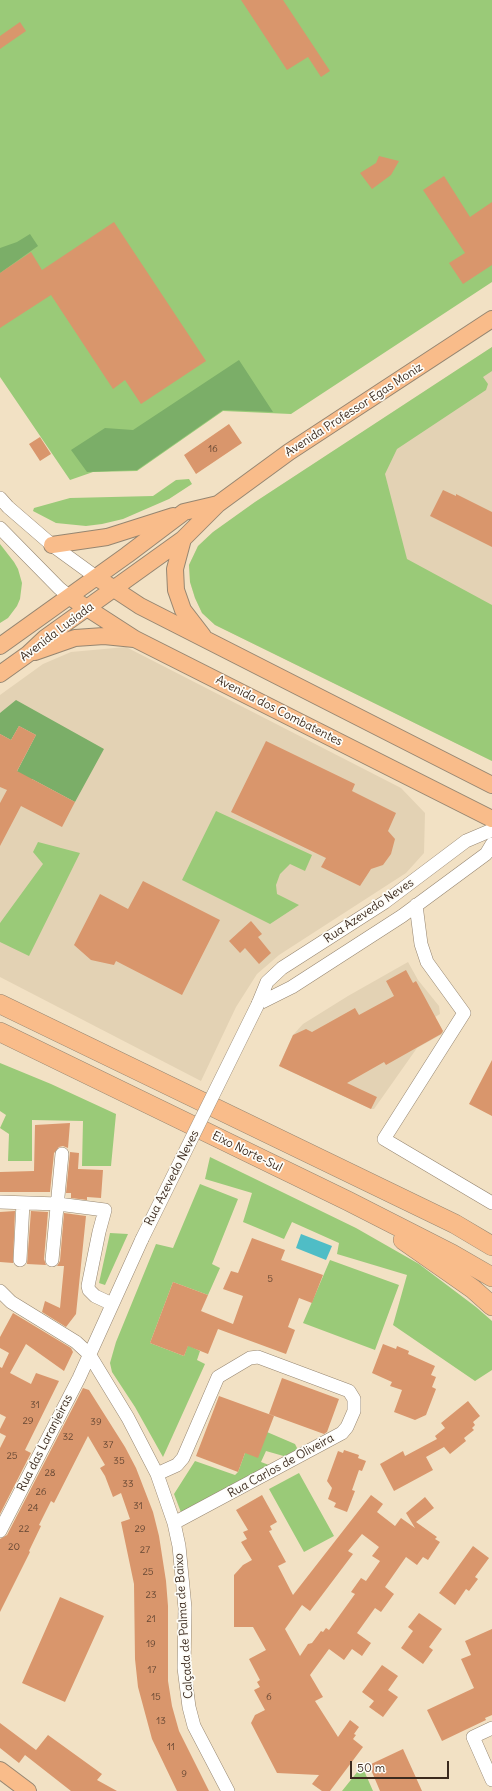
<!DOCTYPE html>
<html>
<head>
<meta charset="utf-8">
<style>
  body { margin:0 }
  #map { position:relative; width:492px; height:1791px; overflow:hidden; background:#f2e1c4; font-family:Delius,sans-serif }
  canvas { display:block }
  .scale { position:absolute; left:350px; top:1761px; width:99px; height:18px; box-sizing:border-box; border:2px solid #3b2a1e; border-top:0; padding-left:5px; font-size:12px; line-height:14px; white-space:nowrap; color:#3b2a1e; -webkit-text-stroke:3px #fdfcf7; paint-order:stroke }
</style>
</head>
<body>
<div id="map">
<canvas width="492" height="1791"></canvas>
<div class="scale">50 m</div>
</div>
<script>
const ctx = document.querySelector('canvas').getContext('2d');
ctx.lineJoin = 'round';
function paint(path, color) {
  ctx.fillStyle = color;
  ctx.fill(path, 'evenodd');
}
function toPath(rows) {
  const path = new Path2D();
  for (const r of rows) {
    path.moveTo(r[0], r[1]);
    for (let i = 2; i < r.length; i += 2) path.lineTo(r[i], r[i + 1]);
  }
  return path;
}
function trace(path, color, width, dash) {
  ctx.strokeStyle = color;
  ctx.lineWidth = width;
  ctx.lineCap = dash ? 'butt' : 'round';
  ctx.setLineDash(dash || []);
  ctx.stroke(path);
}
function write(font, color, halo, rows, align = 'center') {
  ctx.font = font + ' Delius,sans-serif';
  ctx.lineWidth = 3.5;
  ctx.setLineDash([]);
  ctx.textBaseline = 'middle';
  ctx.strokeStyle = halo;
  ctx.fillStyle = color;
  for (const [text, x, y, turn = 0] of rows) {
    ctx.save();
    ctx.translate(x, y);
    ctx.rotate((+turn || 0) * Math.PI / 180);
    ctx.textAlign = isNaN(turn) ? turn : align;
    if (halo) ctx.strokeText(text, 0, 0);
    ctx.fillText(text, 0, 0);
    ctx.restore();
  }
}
const built = toPath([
  [492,347,492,761,215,625,202,613,195,598,190,582,189,565,198,546,213,532,255,502],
  [126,647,401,788,425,813,424,853,406,873,279,955,257,974,236,1007,201,1081,0,977,0,695,43,664,71,652],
  [408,962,418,980,439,1006,440,1014,435,1017,444,1033,417,1048,374,1109,371,1109,279,1066,293,1035,303,1024,348,996]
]);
const green = toPath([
  [0,0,492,0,492,282,291,414,223,411,137,471,93,472,70,480,0,377],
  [492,347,492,371,483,377,488,384,486,390,397,449,385,474,407,559,492,605,492,761,215,625,202,613,195,598,190,582,189,565,198,546,213,532,255,502],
  [189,479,192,484,169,499,123,519,102,524,86,526,56,523,33,511,34,508,70,498,153,496,176,480],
  [0,544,14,562,18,569,22,583,20,599,17,606,8,618,0,623],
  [216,811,312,855,305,871,290,864,280,874,276,885,277,894,299,905,270,924,182,880],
  [38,842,80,853,29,956,0,942,0,923,43,864,33,852],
  [0,1063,51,1084,116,1114,111,1166,82,1166,83,1121,32,1120,32,1161,8,1161,9,1134,0,1128,6,1115,0,1111],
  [210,1157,356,1228,419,1264,476,1307,492,1321,492,1370,475,1381,393,1325,407,1275,337,1254,339,1243,292,1222,284,1239,243,1222,252,1193,205,1179],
  [200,1184,238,1199,212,1264,220,1268,208,1295,173,1282,150,1343,184,1356,188,1345,200,1351,197,1360,205,1364,163,1457,135,1407,112,1372,110,1363,116,1342,156,1244,173,1248],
  [110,1233,128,1234,105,1285,99,1283],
  [330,1260,399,1285,375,1350,303,1323],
  [267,1432,295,1444,297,1448,296,1452,287,1457,266,1451,261,1462,269,1465,182,1515,174,1494,195,1461,235,1475,238,1472,245,1453],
  [299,1473,334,1536,304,1552,269,1489],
  [362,1766,373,1791,342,1791]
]);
const forest = toPath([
  [30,234,38,246,0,273,0,248,17,242],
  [239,360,273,412,223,410,137,470,87,472,71,450,105,428,133,430],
  [16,700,104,749,75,802,32,779,12,781,36,735,19,726,11,740,0,734,0,713]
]);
const water = toPath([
  [301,1234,332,1246,326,1260,296,1248]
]);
const building = toPath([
  [241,0,283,0,330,71,321,77,308,57,287,70],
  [20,22,26,31,0,49,0,36],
  [379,156,399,161,391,175,372,189,360,173,376,163],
  [444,176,470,217,492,202,492,265,463,284,449,263,465,253,423,190],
  [114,222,206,361,141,404,125,380,113,389,51,295,0,328,0,273,31,252,42,270],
  [229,424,242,443,196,474,184,455],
  [40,437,51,454,40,461,29,444],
  [443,490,456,496,456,494,492,512,492,547,430,516],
  [19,726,36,735,17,771,75,802,62,827,21,806,0,846,0,803,7,790,0,787,0,734,11,740],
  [266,741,355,784,352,791,396,813,388,831,395,839,391,854,383,865,371,869,360,886,321,867,326,858,231,812],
  [143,881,220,920,182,995,116,961,114,965,91,960,74,945,100,894,128,909],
  [251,921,262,934,258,937,271,953,259,964,245,948,240,953,229,941],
  [406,970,413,983,416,981,443,1031,441,1034,386,1065,384,1062,347,1083,377,1097,371,1109,279,1066,293,1035,306,1029,312,1032,355,1008,359,1015,394,996,386,981],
  [492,1060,492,1116,469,1104],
  [70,1123,68,1148,63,1146,59,1147,54,1153,50,1192,0,1192,0,1172,34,1171,35,1125],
  [70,1152,79,1153,78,1169,103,1170,101,1198,87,1197,87,1200,71,1198,71,1193,66,1193],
  [15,1211,13,1263,0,1262,0,1212],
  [31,1211,48,1212,44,1259,46,1265,27,1264],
  [64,1213,86,1216,76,1314,66,1327,42,1312,45,1301,60,1308,64,1266,57,1266,60,1261],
  [252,1238,285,1250,281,1260,323,1275,312,1303,299,1298,288,1327,295,1330,286,1354,218,1329,208,1354,188,1346,184,1356,150,1343,173,1282,208,1295,201,1311,233,1324,243,1296,223,1289,231,1271,238,1273],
  [13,1313,71,1348,73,1352,64,1371,26,1344,10,1373,31,1384,36,1373,59,1381,25,1450,31,1453,0,1514,0,1448,6,1436,0,1433,0,1429,6,1417,0,1414,0,1367,2,1368,9,1353,0,1348,0,1337],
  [383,1344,396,1349,397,1346,409,1351,408,1354,435,1366,431,1375,436,1377,432,1387,436,1389,426,1415,415,1420,394,1412,402,1390,390,1386,392,1382,372,1373],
  [282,1378,339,1399,327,1432,324,1434,269,1414],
  [83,1388,89,1390,125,1447,136,1468,153,1512,159,1536,166,1581,168,1606,168,1681,172,1706,179,1731,209,1791,177,1791,152,1739,138,1687,135,1659,134,1584,121,1522,130,1519,121,1493,113,1497,105,1476,100,1468,105,1465,88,1436,54,1503,51,1501,39,1525,41,1526,29,1551,30,1552,0,1612,0,1539,7,1535],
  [219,1396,274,1416,258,1458,245,1453,238,1472,196,1456],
  [468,1401,480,1416,473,1422,475,1425,472,1428,474,1430,464,1438,466,1441,450,1454,444,1447,426,1457,433,1470,394,1491,380,1464,403,1451,405,1456,437,1439,435,1436,445,1428,441,1423],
  [344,1450,359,1455,358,1458,366,1461,362,1471,359,1470,352,1490,355,1491,347,1512,334,1507,336,1503,328,1499,332,1488,327,1481,338,1451,343,1453],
  [262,1495,277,1522,270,1526,272,1530,269,1531,286,1562,278,1566,293,1595,371,1495,383,1504,377,1512,395,1526,401,1518,415,1528,406,1513,425,1497,434,1508,416,1522,437,1537,435,1539,440,1542,428,1560,423,1557,417,1565,406,1557,385,1587,394,1594,381,1612,375,1608,357,1633,371,1643,362,1656,352,1649,344,1660,329,1649,310,1675,323,1697,315,1701,338,1737,350,1720,359,1727,354,1734,356,1735,353,1739,363,1747,330,1791,322,1791,312,1784,319,1775,277,1773,251,1723,255,1715,265,1710,254,1690,260,1687,257,1682,260,1680,249,1659,266,1650,253,1627,234,1627,234,1575,243,1565,252,1560,241,1542,247,1539,243,1532,248,1530,236,1510],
  [362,1534,379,1547,372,1556,380,1561,366,1581,361,1578,351,1592,355,1594,329,1630,326,1628,323,1632,321,1631,312,1643,308,1644,300,1656,285,1629,302,1605,310,1611,353,1554,348,1551],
  [473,1546,489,1558,475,1577,478,1579,469,1591,466,1589,455,1605,439,1593],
  [60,1597,104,1616,65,1702,22,1683],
  [419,1613,442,1629,429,1647,433,1650,423,1664,401,1648,413,1631,408,1627],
  [492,1629,492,1715,485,1718,486,1720,442,1741,427,1710,474,1688,461,1659,471,1655,465,1641],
  [382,1665,398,1676,388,1690,398,1697,383,1717,369,1707,374,1701,362,1692],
  [0,1723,36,1750,48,1735,102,1774,97,1780,117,1791,71,1791,25,1755,19,1763,0,1748],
  [403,1749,422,1791,380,1791,369,1765]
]);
const minor = toPath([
  [0,498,8,507,52,545,96,577],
  [0,528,59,588,70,597],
  [416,905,421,944,427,962,464,1013,384,1139,492,1203],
  [258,1004,267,982,282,968,385,902,466,841,492,830],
  [258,1004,292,987,402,916,486,854,492,844],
  [0,1202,58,1204,105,1210,99,1232,88,1286,89,1290,95,1296,112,1304],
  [20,1260,23,1203],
  [52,1260,62,1154],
  [0,1291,11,1302,76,1342,89,1354,128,1418,157,1474,174,1523,179,1546,185,1608,184,1668,189,1707,194,1726,228,1791],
  [157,1474,177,1465,183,1458,218,1377,250,1358,258,1357,349,1391,354,1399,354,1411,347,1427,342,1433,174,1523],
  [0,1531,79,1378,142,1239],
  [492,1728,473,1737,492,1780]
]);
const major = toPath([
  [183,539,175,569,176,590,183,610,203,636],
  [52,545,107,537,173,516],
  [96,577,140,606,492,785],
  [70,597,135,639,492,819],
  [0,646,127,555,184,512,218,504],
  [35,652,75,638,104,636,134,639],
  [0,674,28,654,45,638,183,539,218,504,289,452,492,319],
  [0,1770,28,1791]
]);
const highway = toPath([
  [0,1004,455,1224,492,1246],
  [0,1032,348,1201,452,1254,492,1277],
  [403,1240,473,1289,492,1306]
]);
const minorBridge = toPath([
  [142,1239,258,1004]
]);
const numberNames = [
  ["16",213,449],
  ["5",270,1279],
  ["31",35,1405],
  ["29",28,1421],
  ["39",96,1422],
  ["32",68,1437],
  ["37",108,1445],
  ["25",12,1456],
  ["35",119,1461],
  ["28",50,1473],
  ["33",128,1484],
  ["26",41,1492],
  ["31",138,1506],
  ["24",33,1508],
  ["22",24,1529],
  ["29",140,1529],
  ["20",14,1547],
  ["27",145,1550],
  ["25",148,1572],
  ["23",151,1595],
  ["21",151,1619],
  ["19",151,1644],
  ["17",152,1670],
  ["15",156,1697],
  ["6",269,1697],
  ["13",161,1721],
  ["11",171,1747],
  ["9",184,1774]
];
const streetNames = [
  ["Avenida Professor Egas Moniz",354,410,-33],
  ["Avenida Lusíada",57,632,-37],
  ["Avenida dos Combatentes",279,711,27],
  ["Rua Azevedo Neves",369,911,-34],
  ["Eixo Norte-Sul",247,1152,26],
  ["Rua Azevedo Neves",172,1178,-63],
  ["Rua das Laranjeiras",45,1443,-63],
  ["Rua Carlos de Oliveira",281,1466,-29],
  ["Calçada de Palma de Baixo",184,1626,-94]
];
paint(built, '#e3d2b4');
paint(green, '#9aca78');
paint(forest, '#7bae68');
paint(water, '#4fbdc6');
paint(building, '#d9966c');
trace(minor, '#968671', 14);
trace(major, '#968671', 18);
trace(highway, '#968671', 20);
trace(minor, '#fff', 13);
trace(major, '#f9bc8a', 16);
trace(highway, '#f9bc8a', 19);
trace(minorBridge, '#968671', 14, []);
trace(minorBridge, '#fff', 13);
write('10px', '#624532', null, numberNames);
write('12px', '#3b2a1e', '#fdfcf7', streetNames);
</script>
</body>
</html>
